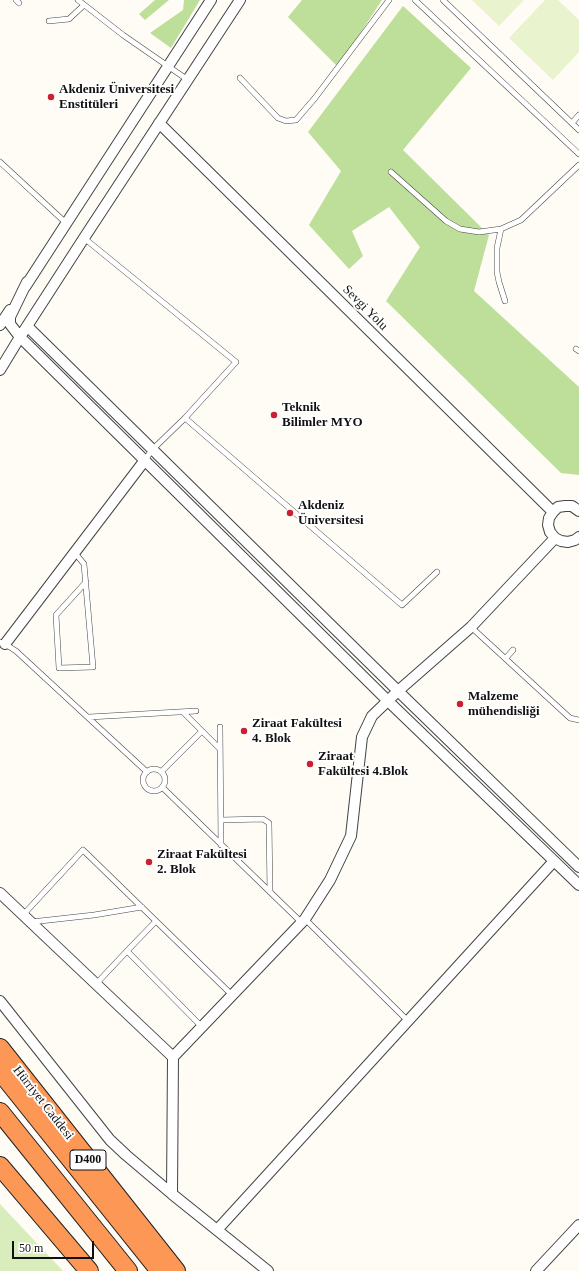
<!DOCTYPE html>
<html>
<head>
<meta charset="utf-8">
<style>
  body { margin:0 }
  #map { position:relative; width:579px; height:1271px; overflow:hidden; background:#fffcf5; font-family:"Times New Roman",serif }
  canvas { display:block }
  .scale { position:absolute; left:12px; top:1241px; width:82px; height:18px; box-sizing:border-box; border:2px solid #111; border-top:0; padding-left:5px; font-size:12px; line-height:14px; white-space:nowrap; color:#111; -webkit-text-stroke:3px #fff; paint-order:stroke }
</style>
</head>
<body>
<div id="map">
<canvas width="579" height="1271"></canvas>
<div class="scale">50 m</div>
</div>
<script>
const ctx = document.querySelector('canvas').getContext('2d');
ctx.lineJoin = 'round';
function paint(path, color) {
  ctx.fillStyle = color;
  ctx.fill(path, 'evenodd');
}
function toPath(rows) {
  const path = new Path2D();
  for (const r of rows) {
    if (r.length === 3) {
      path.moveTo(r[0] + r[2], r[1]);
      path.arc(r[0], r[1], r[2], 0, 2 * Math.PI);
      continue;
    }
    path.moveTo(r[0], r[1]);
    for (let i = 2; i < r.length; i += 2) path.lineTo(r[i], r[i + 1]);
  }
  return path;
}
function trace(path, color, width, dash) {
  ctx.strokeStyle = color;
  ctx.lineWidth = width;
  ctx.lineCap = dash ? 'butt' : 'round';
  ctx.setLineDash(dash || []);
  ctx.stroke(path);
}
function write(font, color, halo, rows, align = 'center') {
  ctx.font = font + ' "Times New Roman",serif';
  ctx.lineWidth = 4;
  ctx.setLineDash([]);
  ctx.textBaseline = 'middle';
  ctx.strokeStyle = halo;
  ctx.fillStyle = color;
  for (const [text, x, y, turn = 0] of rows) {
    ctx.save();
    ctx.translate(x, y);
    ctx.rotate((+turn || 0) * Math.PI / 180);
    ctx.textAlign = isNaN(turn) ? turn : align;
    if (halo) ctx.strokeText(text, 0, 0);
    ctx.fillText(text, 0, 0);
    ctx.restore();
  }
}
const green = toPath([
  [0,1204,63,1271,0,1271]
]);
const forest = toPath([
  [155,0,169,0,145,20,139,14],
  [184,0,200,0,171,48,150,33,183,10],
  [302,0,382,0,338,67,288,17],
  [403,6,471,68,403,150,489,235,474,291,579,387,579,475,561,473,386,301,420,247,389,207,352,231,363,256,349,269,309,225,341,171,308,132]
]);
const pitch = toPath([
  [472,0,524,0,499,26],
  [545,0,558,0,579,20,579,52,553,80,509,38]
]);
const lane = toPath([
  [16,0,19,3],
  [78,0,123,35,188,80],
  [415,0,579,154],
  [443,0,579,130],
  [49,21,69,19,84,5],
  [240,78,278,118,286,121,296,120,315,98,389,0],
  [572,123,579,115],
  [0,162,66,223],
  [391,172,446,221,460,229,479,232,501,229,521,220,579,165],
  [501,229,497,248,497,272,499,282,505,301],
  [84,238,236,362,185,418,152,450,145,460],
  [576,349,579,351],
  [185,418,402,605,437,572],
  [75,553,84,564,93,667,59,668,56,615,86,582],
  [471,627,570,718,579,720],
  [0,642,5,644,16,651,147,772],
  [506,658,513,650],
  [183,712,220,749],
  [89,717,196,711],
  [220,727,221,845],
  [154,780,11],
  [161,772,202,731],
  [162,787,302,923],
  [221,820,263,819,269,823,270,892],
  [23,915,83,850,232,995],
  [305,919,408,1021],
  [31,922,94,915,142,907],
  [127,951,202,1027],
  [96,984,127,951,156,921]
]);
const street = toPath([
  [159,123,553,512],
  [27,282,10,317,10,324,20,337,388,701,579,885],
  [25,287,211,0],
  [0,325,10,310],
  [27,326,398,691,579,867],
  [0,370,20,337,84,238,240,0],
  [579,511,572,506,565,506,558,507,553,512,549,518,548,525,550,532,555,538,561,541,568,542,575,540,579,537],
  [5,644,145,460],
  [0,893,173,1057],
  [0,1001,110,1140,126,1155,172,1194,268,1271],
  [172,1194,173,1057,305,919,330,880,351,836,362,737,372,716,398,691,471,627,555,538],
  [217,1230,554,861],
  [536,1271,579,1225]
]);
const highway = toPath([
  [0,1048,176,1271],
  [0,1071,160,1271],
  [0,1112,128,1271],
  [0,1166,89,1271]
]);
const markers = [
  [51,97,4,"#cb1f32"],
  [274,415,4,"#cb1f32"],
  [290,513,4,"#cb1f32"],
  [460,704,4,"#cb1f32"],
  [244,731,4,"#cb1f32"],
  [310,764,4,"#cb1f32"],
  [149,862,4,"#cb1f32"]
];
const shields = [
  [88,1160,36]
];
const shieldNames = [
  ["D400",88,1160]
];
const poiNames = [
  ["Akdeniz Üniversitesi",59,90],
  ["Enstitüleri",59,105],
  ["Teknik",282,408],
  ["Bilimler MYO",282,423],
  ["Akdeniz",298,506],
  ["Üniversitesi",298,521],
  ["Malzeme",468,697],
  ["mühendisliği",468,712],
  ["Ziraat Fakültesi",252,724],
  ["4. Blok",252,739],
  ["Ziraat",318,757],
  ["Fakültesi 4.Blok",318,772],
  ["Ziraat Fakültesi",157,855],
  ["2. Blok",157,870]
];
const streetNames = [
  ["Sevgi Yolu",365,308,45],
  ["Hürriyet Caddesi",43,1103,52]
];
paint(green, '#d8edbb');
paint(forest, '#bddf99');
paint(pitch, '#e9f3cd');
trace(lane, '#444', 6);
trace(street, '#444', 12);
trace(highway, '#222', 20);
trace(lane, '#fff', 5);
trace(street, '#fff', 10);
trace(highway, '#fc9756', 18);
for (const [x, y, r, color] of markers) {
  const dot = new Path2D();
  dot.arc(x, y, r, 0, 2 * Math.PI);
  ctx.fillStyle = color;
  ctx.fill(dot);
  trace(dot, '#fff', 1.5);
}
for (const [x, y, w] of shields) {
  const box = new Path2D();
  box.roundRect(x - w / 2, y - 10, w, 20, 3);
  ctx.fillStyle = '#fff';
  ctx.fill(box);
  trace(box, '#111', 1);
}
write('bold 12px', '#111', null, shieldNames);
write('bold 13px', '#111', '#fff', poiNames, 'left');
write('13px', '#111', '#fff', streetNames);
</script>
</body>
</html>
